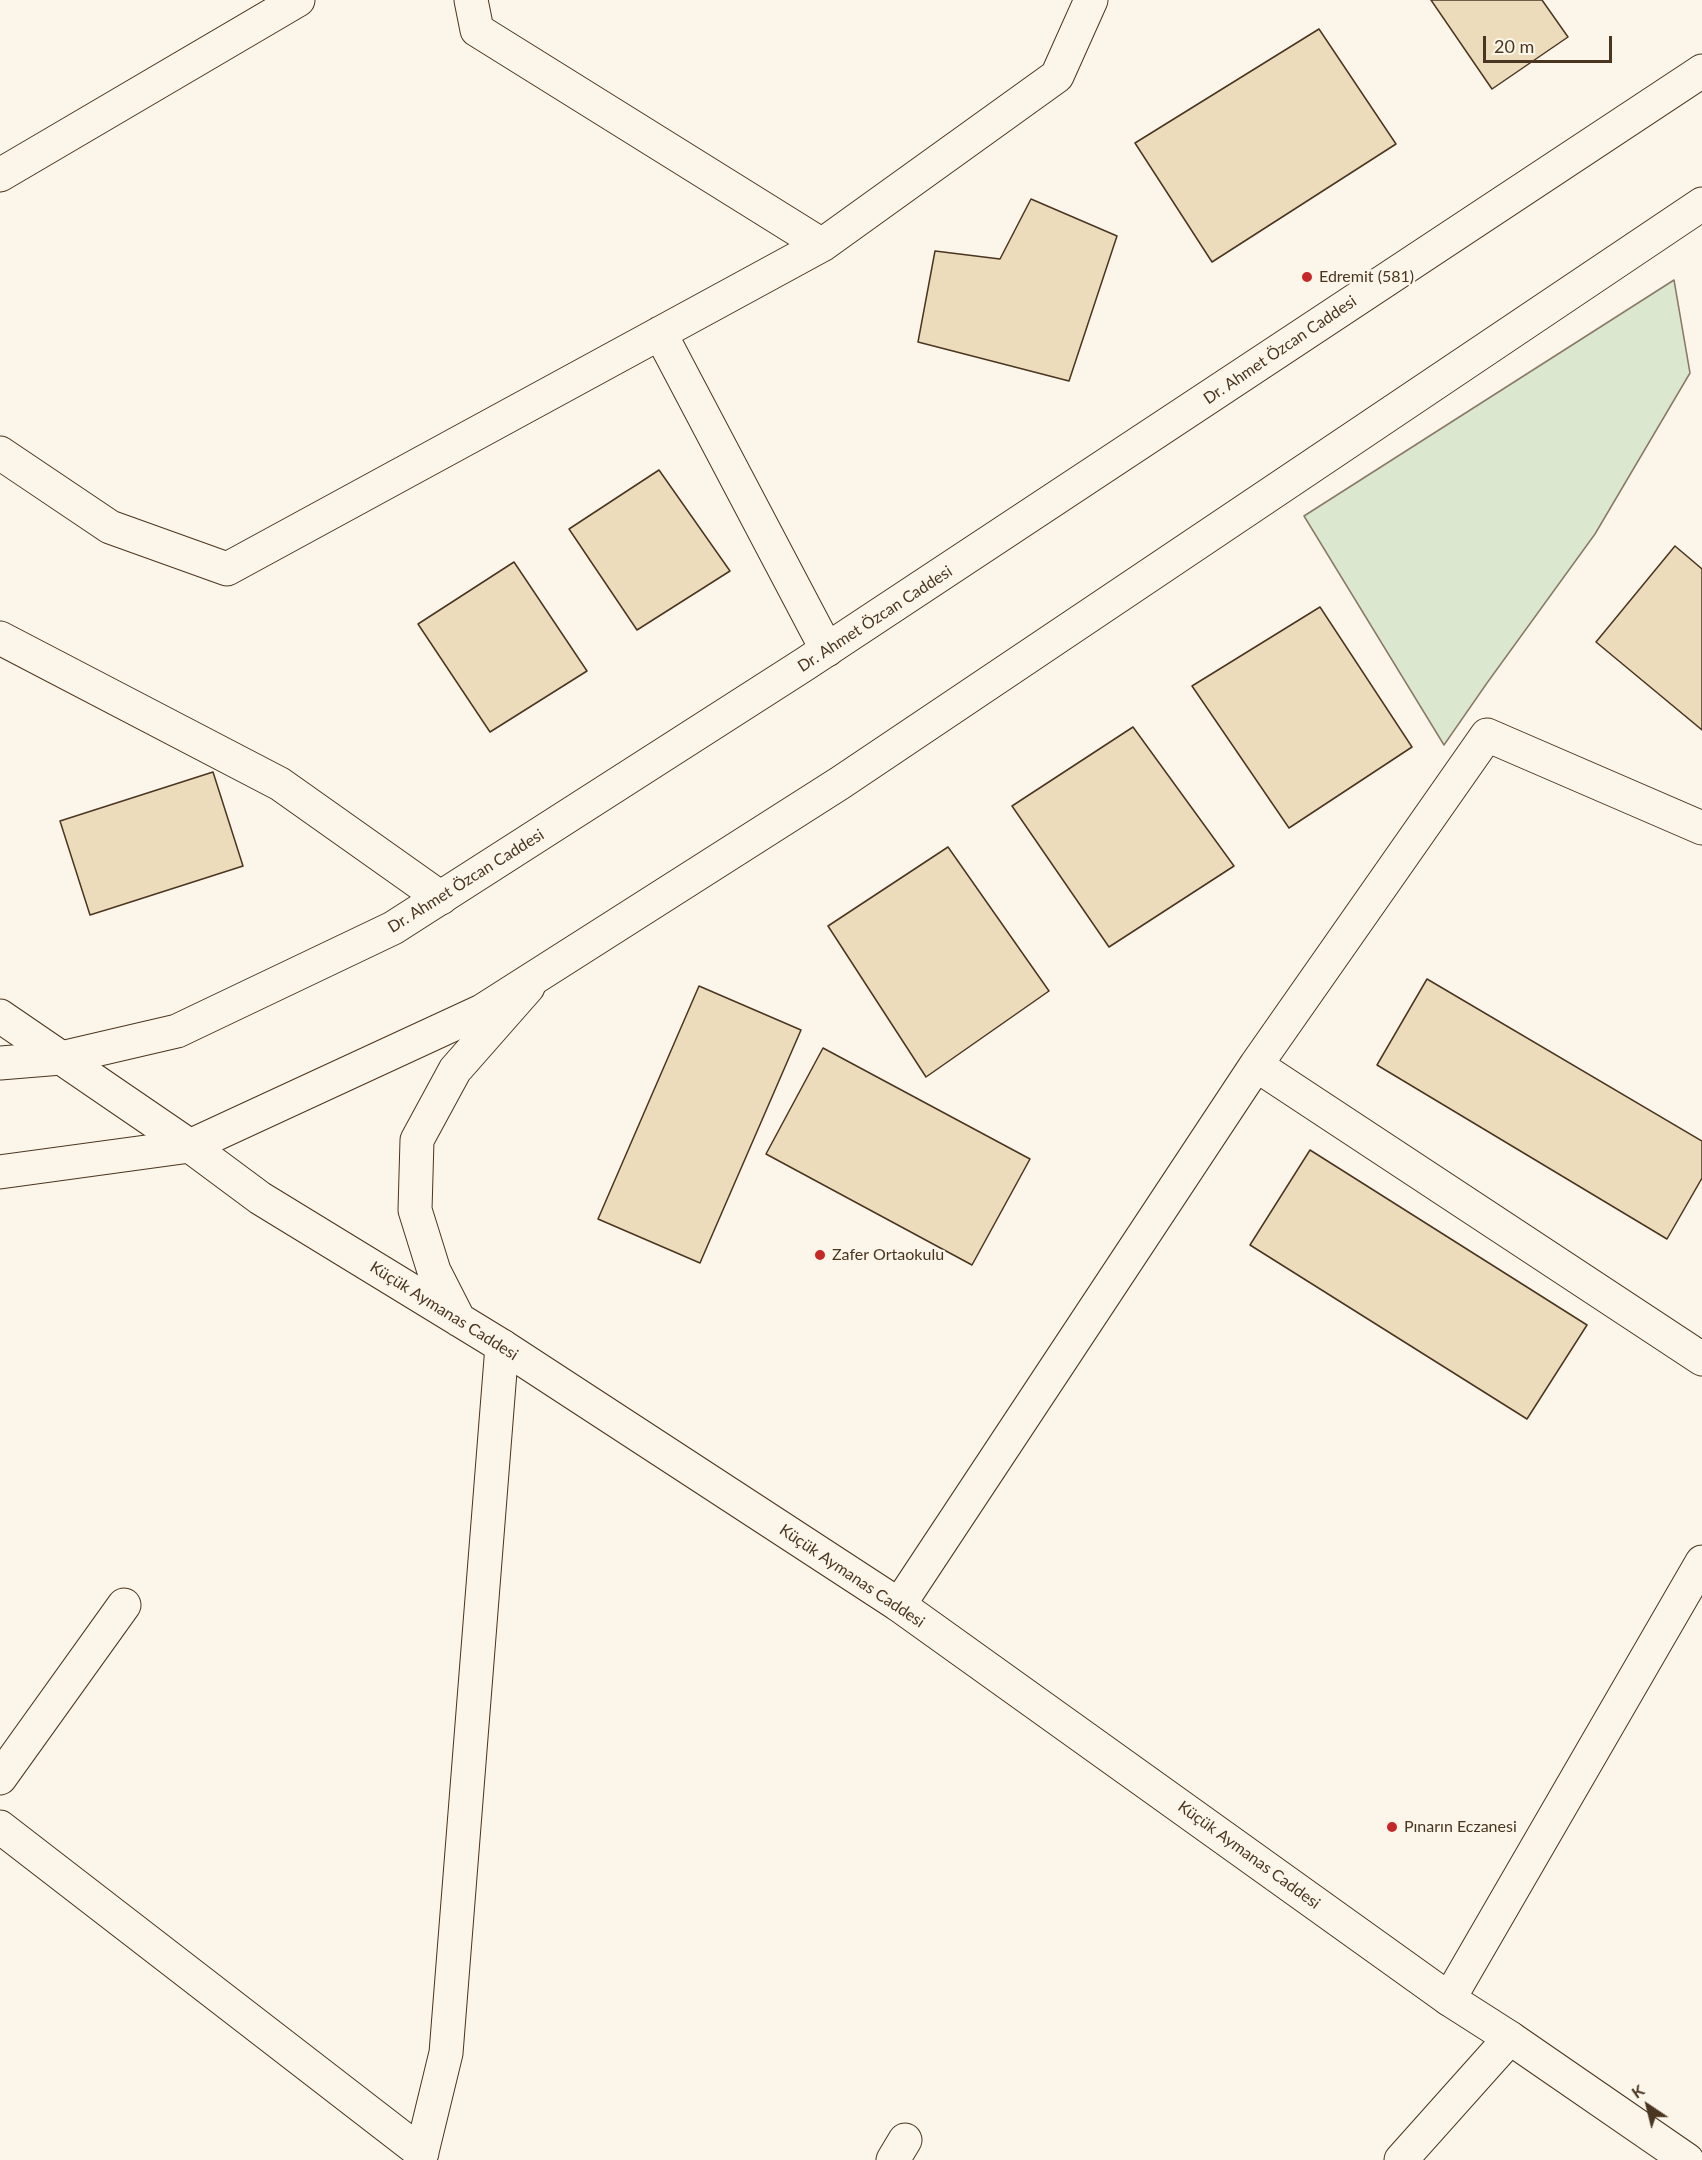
<!DOCTYPE html>
<html>
<head>
<meta charset="utf-8">
<style>
  body { margin:0 }
  #map { position:relative; width:1702px; height:2160px; overflow:hidden; background:#fbf6e9; font-family:Lato,sans-serif }
  canvas { display:block }
  .north { position:absolute; left:1618px; top:2076px; width:60px; height:60px; -webkit-text-stroke:4px #fbf6e9; paint-order:stroke; rotate:325deg; font-size:16px; font-weight:700; line-height:24px; text-align:center; color:#4a3520 }
  .north::after { content:''; display:block; margin:auto; width:21px; height:27px; background:#4a3520; clip-path:polygon(50% 0,100% 100%,50% 72%,0 100%) }
  .scale { position:absolute; left:1483px; top:36px; width:129px; height:27px; box-sizing:border-box; border:3px solid #4a3520; border-top:0; padding-left:8px; font-size:18px; line-height:21px; white-space:nowrap; color:#4a3520; -webkit-text-stroke:4px #fbf6e9; paint-order:stroke }
</style>
</head>
<body>
<div id="map">
<canvas width="1702" height="2160"></canvas>
<div class="north">K</div>
<div class="scale">20 m</div>
</div>
<script>
const ctx = document.querySelector('canvas').getContext('2d');
ctx.lineJoin = 'round';
function paint(path, color) {
  ctx.fillStyle = color;
  ctx.fill(path, 'evenodd');
}
function toPath(rows) {
  const path = new Path2D();
  for (const r of rows) {
    path.moveTo(r[0], r[1]);
    for (let i = 2; i < r.length; i += 2) path.lineTo(r[i], r[i + 1]);
  }
  return path;
}
function trace(path, color, width, dash) {
  ctx.strokeStyle = color;
  ctx.lineWidth = width;
  ctx.lineCap = dash ? 'butt' : 'round';
  ctx.setLineDash(dash || []);
  ctx.stroke(path);
}
function write(font, color, halo, rows, align = 'center') {
  ctx.font = font + ' Lato,sans-serif';
  ctx.lineWidth = 4.5;
  ctx.setLineDash([]);
  ctx.textBaseline = 'middle';
  ctx.strokeStyle = halo;
  ctx.fillStyle = color;
  for (const [text, x, y, turn = 0] of rows) {
    ctx.save();
    ctx.translate(x, y);
    ctx.rotate((+turn || 0) * Math.PI / 180);
    ctx.textAlign = isNaN(turn) ? turn : align;
    if (halo) ctx.strokeText(text, 0, 0);
    ctx.fillText(text, 0, 0);
    ctx.restore();
  }
}
const green = toPath([
  [1674,280,1690,373,1595,534,1487,683,1444,745,1304,516,1674,280]
]);
const building = toPath([
  [1431,0,1542,0,1568,37,1492,89,1431,0],
  [1319,29,1396,144,1212,262,1135,143,1319,29],
  [1031,199,1117,236,1069,381,918,342,935,251,1000,259,1031,199],
  [659,470,730,571,637,630,569,529,659,470],
  [1675,546,1702,569,1702,730,1596,642,1675,546],
  [514,562,587,671,490,732,418,624,514,562],
  [1320,607,1412,747,1289,828,1192,686,1320,607],
  [1133,727,1234,866,1109,947,1012,806,1133,727],
  [213,772,243,866,90,915,60,821,213,772],
  [948,847,1049,991,926,1077,828,926,948,847],
  [1427,979,1702,1141,1702,1178,1667,1239,1377,1065,1427,979],
  [699,986,801,1030,700,1263,598,1219,699,986],
  [823,1048,1030,1159,972,1265,766,1154,823,1048],
  [1310,1150,1587,1325,1527,1419,1250,1245,1310,1150]
]);
const street = toPath([
  [471,0,477,30,822,245],
  [0,175,298,0],
  [660,333,827,650],
  [0,453,110,527,227,569,822,245,1057,76,1091,0],
  [0,638,280,784,441,898],
  [1256,1065,1702,1359],
  [899,1605,1256,1065,1487,735,1702,828],
  [0,1778,124,1605],
  [0,1827,422,2153],
  [1449,1999,1702,1562],
  [420,2160,446,2053,502,1346],
  [893,2160,905,2140],
  [1401,2160,1510,2038]
]);
const secondary = toPath([
  [0,1016,190,1146,260,1198,502,1346,899,1605,1449,1999,1510,2038,1687,2160],
  [459,1320,434,1271,415,1210,417,1140,455,1070,528,987]
]);
const primary = toPath([
  [0,1063,61,1058,177,1031,393,928,805,664,1702,71],
  [0,1172,190,1146,482,1011,840,783,1702,204]
]);
const markers = [
  [1307,277,6,"#c62828"],
  [820,1255,6,"#c62828"],
  [1392,1827,6,"#c62828"]
];
const poiNames = [
  ["Edremit (581)",1319,277],
  ["Zafer Ortaokulu",832,1255],
  ["Pınarın Eczanesi",1404,1827]
];
const streetNames = [
  ["Dr. Ahmet Özcan Caddesi",1280,350,-34],
  ["Dr. Ahmet Özcan Caddesi",875,619,-33],
  ["Dr. Ahmet Özcan Caddesi",466,881,-32],
  ["Küçük Aymanas Caddesi",444,1311,32],
  ["Küçük Aymanas Caddesi",852,1576,34],
  ["Küçük Aymanas Caddesi",1249,1855,36]
];
paint(green, '#dce7d0');
trace(green, '#887966', 1.5);
paint(building, '#ecdcbc');
trace(building, '#4a3520', 1.5);
trace(street, '#4a3520', 35);
trace(secondary, '#4a3520', 35);
trace(primary, '#4a3520', 35);
trace(street, '#fbf6e9', 33);
trace(secondary, '#fbf6e9', 33);
trace(primary, '#fbf6e9', 33);
for (const [x, y, r, color] of markers) {
  const dot = new Path2D();
  dot.arc(x, y, r, 0, 2 * Math.PI);
  ctx.fillStyle = color;
  ctx.fill(dot);
  trace(dot, '#fbf6e9', 2);
}
write('16px', '#4a3520', '#fbf6e9', poiNames, 'left');
write('16px', '#4a3520', '#fbf6e9', streetNames);
</script>
</body>
</html>
